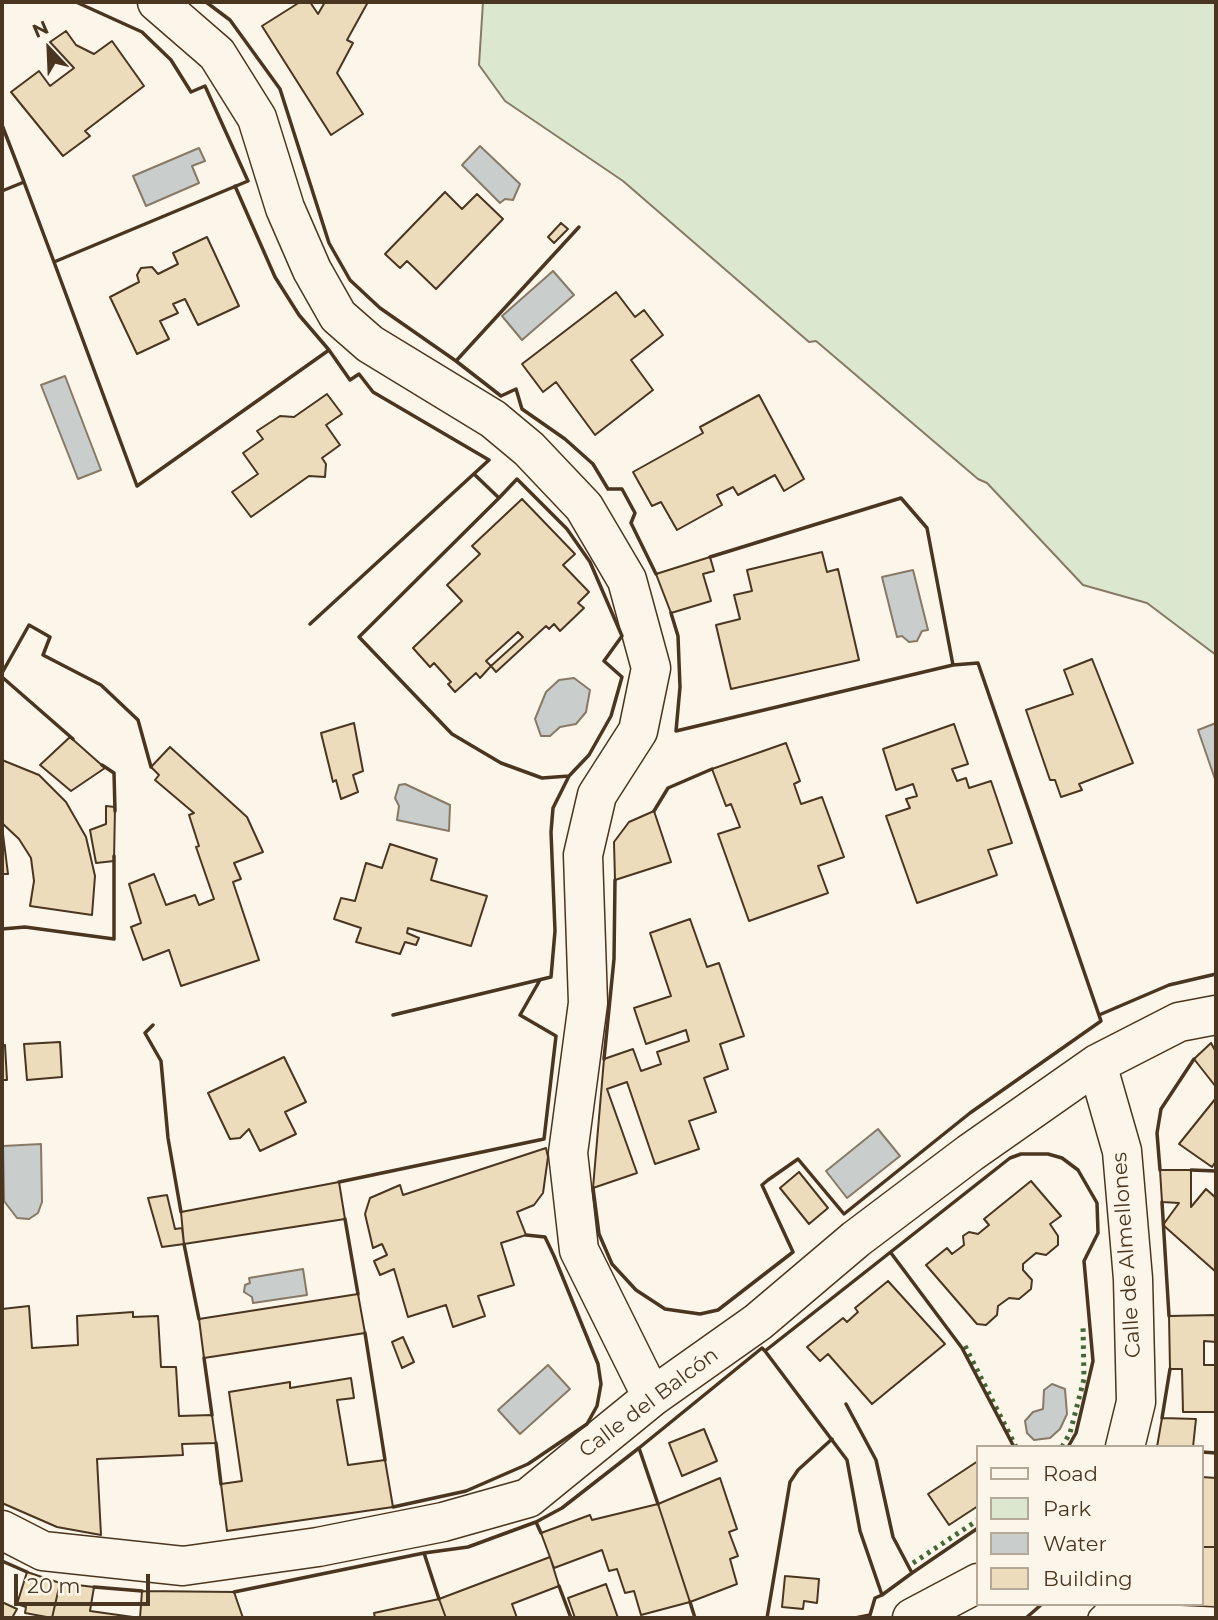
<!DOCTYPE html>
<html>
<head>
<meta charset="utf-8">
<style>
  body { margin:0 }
  #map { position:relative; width:1218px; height:1620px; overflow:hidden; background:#fbf6e9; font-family:Montserrat,sans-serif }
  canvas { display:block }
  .frame { position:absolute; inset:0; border:4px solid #4a3520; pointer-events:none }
  .legend { position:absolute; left:976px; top:1445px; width:228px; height:161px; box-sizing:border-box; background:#fbf6e9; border:2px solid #b4a999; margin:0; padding:9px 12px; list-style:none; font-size:21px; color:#4a3520 }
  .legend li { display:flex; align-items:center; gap:14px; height:35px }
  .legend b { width:35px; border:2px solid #b4a999 }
  .north { position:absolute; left:14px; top:14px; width:70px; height:70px; -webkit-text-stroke:5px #fbf6e9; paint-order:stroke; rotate:337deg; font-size:19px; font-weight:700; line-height:28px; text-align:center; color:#4a3520 }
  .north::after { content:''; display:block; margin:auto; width:24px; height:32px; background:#4a3520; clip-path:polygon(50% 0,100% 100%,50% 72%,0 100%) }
  .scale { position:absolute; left:14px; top:1574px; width:136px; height:32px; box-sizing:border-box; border:4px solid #4a3520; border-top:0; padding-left:9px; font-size:21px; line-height:24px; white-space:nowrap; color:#4a3520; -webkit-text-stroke:5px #fbf6e9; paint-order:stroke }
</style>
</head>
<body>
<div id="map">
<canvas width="1218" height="1620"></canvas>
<div class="frame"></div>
<ul class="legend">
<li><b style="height:9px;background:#fbf6e9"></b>Road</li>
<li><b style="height:19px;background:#dce7d0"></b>Park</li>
<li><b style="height:19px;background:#c9cecd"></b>Water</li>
<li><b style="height:19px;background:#ecdcbc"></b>Building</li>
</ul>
<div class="north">N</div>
<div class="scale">20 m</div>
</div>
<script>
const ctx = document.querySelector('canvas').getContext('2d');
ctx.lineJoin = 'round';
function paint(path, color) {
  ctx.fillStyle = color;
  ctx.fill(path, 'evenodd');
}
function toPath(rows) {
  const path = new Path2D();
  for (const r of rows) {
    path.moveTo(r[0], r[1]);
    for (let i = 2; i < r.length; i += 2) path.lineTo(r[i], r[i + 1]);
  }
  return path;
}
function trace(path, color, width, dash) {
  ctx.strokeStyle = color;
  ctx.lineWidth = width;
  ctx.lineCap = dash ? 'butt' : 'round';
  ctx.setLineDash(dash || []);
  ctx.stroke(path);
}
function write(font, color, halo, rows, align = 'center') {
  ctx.font = font + ' Montserrat,sans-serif';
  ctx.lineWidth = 5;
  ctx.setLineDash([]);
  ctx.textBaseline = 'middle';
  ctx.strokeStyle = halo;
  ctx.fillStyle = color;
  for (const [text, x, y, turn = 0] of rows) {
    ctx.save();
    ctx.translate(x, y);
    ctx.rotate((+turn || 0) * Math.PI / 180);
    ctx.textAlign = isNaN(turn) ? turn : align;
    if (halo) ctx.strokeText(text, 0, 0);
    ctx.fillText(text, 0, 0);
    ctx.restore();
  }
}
const green = toPath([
  [483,2,1216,2,1216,655,1147,603,1083,585,987,483,978,479,816,341,809,342,623,181,505,101,479,65,483,2]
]);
const water = toPath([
  [480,146,520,184,513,200,505,199,500,203,462,165,480,146],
  [199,148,205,161,192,166,199,183,146,206,133,176,199,148],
  [553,271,574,295,522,340,502,316,553,271],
  [65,376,101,470,78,479,41,385,65,376],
  [913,570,928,630,922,631,917,641,909,642,902,636,897,637,882,577,913,570],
  [574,678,590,690,586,712,576,724,560,727,550,736,541,736,535,719,546,692,559,680,574,678],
  [1216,723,1216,782,1198,730,1216,723],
  [405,784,450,805,449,831,397,820,399,806,395,798,399,785,405,784],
  [878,1129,900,1156,847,1198,826,1171,878,1129],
  [41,1144,42,1202,38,1213,29,1219,17,1218,4,1201,3,1146,41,1144],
  [303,1269,307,1295,253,1303,252,1297,244,1292,245,1285,250,1283,249,1278,303,1269],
  [548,1365,570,1389,520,1434,498,1410,548,1365],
  [1052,1384,1065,1389,1067,1414,1060,1429,1050,1438,1034,1440,1027,1433,1025,1421,1033,1412,1043,1409,1044,1390,1052,1384]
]);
const building = toPath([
  [300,2,310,2,318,14,325,2,368,2,347,40,353,43,337,73,363,114,331,135,262,26,300,2],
  [66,31,76,45,94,54,112,41,144,86,85,131,90,136,63,156,11,92,39,71,50,86,74,68,50,42,66,31],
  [445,192,462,209,477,194,503,219,436,289,407,261,400,268,385,254,445,192],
  [561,223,568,229,554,243,548,237,561,223],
  [207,237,239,306,198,325,185,299,173,304,178,313,160,321,169,339,137,354,110,297,139,282,137,275,141,268,152,267,158,274,178,264,173,253,207,237],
  [616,292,635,317,644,310,663,335,631,360,653,390,595,435,556,382,543,392,522,364,616,292],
  [327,394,342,414,326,425,340,445,322,458,326,464,325,477,309,476,251,517,232,492,258,474,243,453,263,439,257,431,280,416,294,417,327,394],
  [759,395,804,479,784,491,775,475,738,495,733,487,717,495,722,505,677,530,661,502,652,506,633,472,703,433,700,427,759,395],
  [522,499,575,554,563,565,589,592,578,603,584,608,560,631,554,624,549,629,546,626,496,672,491,666,480,678,476,673,455,692,448,684,451,682,434,663,430,667,413,648,462,601,447,585,480,554,472,546,522,499],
  [518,632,523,637,491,666,486,661,518,632],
  [822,552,827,572,838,569,859,660,731,689,716,625,740,619,734,595,752,591,747,570,822,552],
  [710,557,714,571,703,574,711,601,671,613,656,574,710,557],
  [1092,659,1133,763,1079,784,1082,790,1061,797,1055,780,1050,780,1026,710,1073,694,1064,670,1092,659],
  [354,723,363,771,353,775,358,792,341,799,336,780,333,782,321,733,354,723],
  [954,724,968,764,952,769,957,781,966,778,969,788,991,781,1012,843,988,850,997,875,917,903,886,816,910,808,906,799,917,796,913,784,896,790,883,749,954,724],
  [70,737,105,768,71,791,40,765,70,737],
  [786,743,800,781,794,784,801,804,822,797,844,857,818,866,828,893,749,921,718,834,740,827,731,804,726,806,712,769,786,743],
  [170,747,247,817,263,852,234,863,241,879,233,882,259,960,181,986,169,950,143,960,131,927,141,923,129,884,154,874,166,905,195,895,199,905,214,899,196,847,199,846,189,815,194,813,155,780,159,775,151,767,170,747],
  [2,760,39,775,66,802,86,837,95,876,92,915,30,906,34,881,31,858,19,839,2,823,2,760],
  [106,806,115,807,114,861,96,863,90,830,106,824,106,806],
  [654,811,671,862,615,880,614,842,629,822,654,811],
  [2,826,8,874,2,874,2,826],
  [390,844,437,859,431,880,487,896,471,946,408,928,407,933,419,938,416,945,405,942,400,954,356,942,361,928,334,919,341,898,355,901,366,863,382,868,390,844],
  [690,919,707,967,719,963,744,1036,720,1044,728,1069,704,1078,716,1112,689,1121,699,1149,655,1164,627,1082,607,1089,637,1173,593,1188,604,1059,633,1049,641,1071,661,1064,657,1052,689,1041,686,1030,646,1044,634,1008,671,996,650,933,690,919],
  [60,1042,62,1077,27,1080,24,1044,60,1042],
  [1211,1043,1216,1052,1216,1087,1194,1059,1211,1043],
  [5,1045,7,1080,2,1080,2,1046,5,1045],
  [284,1057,306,1102,285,1112,296,1134,260,1151,249,1129,240,1138,230,1139,208,1093,284,1057],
  [1216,1098,1216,1161,1212,1167,1179,1144,1216,1098],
  [546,1148,548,1157,543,1193,534,1205,517,1212,526,1235,501,1243,514,1285,478,1296,485,1316,453,1327,446,1305,408,1317,394,1269,380,1275,374,1261,387,1255,382,1244,373,1248,365,1214,370,1198,400,1185,403,1195,546,1148],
  [1160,1170,1191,1170,1191,1207,1206,1189,1216,1198,1216,1272,1163,1225,1179,1203,1162,1202,1160,1170],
  [799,1172,828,1208,809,1224,780,1188,799,1172],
  [1031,1181,1061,1216,1050,1224,1058,1236,1058,1245,1046,1255,1036,1253,1023,1264,1023,1270,1032,1280,1031,1289,1019,1299,1009,1298,998,1306,997,1315,986,1325,977,1324,926,1265,947,1248,952,1254,964,1245,963,1236,969,1232,978,1234,989,1225,984,1219,1031,1181],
  [339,1182,345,1219,184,1244,181,1212,339,1182],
  [167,1195,175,1229,182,1228,184,1244,162,1247,148,1198,167,1195],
  [888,1281,945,1344,872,1404,828,1354,820,1361,807,1347,843,1318,847,1322,858,1312,855,1308,888,1281],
  [358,1294,365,1333,204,1358,199,1319,358,1294],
  [29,1306,32,1348,78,1345,77,1316,133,1312,133,1317,158,1316,161,1367,176,1367,179,1416,212,1415,216,1443,182,1444,183,1455,97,1459,101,1535,57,1527,2,1503,2,1309,29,1306],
  [1216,1315,1216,1342,1204,1341,1204,1365,1216,1365,1216,1412,1183,1412,1182,1369,1170,1369,1169,1316,1216,1315],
  [403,1337,414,1362,402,1368,392,1342,403,1337],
  [351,1378,354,1398,337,1400,348,1465,385,1460,393,1507,227,1531,221,1484,242,1481,229,1392,290,1382,290,1388,351,1378],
  [1162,1418,1196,1419,1193,1447,1157,1447,1162,1418],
  [704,1429,717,1461,682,1476,669,1443,704,1429],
  [978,1461,978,1506,949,1525,928,1494,978,1461],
  [1202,1477,1216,1478,1216,1547,1202,1547,1202,1477],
  [720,1478,737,1529,729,1532,738,1556,730,1559,737,1584,690,1602,658,1504,720,1478],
  [658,1504,690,1602,641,1615,634,1591,625,1593,617,1569,609,1571,602,1550,554,1568,541,1533,590,1515,592,1520,658,1504],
  [1202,1547,1216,1547,1216,1618,1121,1604,1202,1604,1202,1547],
  [550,1557,559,1586,512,1604,517,1618,446,1618,439,1599,550,1557],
  [27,1572,60,1583,52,1618,25,1613,26,1607,17,1604,27,1572],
  [785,1576,819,1579,817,1603,804,1601,803,1609,782,1607,785,1576],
  [60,1583,94,1587,90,1611,140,1618,52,1618,60,1583],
  [606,1584,618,1618,575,1618,568,1598,606,1584],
  [142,1591,234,1592,243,1618,140,1618,142,1591],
  [439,1599,446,1618,375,1618,374,1613,439,1599],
  [2,1602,17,1609,12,1618,2,1618,2,1602]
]);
const lane = toPath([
  [1099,1618,1104,1613,1212,1618]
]);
const street = toPath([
  [157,2,217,54,257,118,285,208,312,270,338,316,370,344,493,419,529,449,584,507,627,580,651,668,638,731,597,795,583,855,588,1003,568,1153,579,1250,652,1397],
  [1097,1064,1122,1151,1133,1279,1136,1402,1125,1447],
  [2,1530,43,1551,183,1566,318,1547,443,1522,528,1498,652,1397,758,1322,856,1239,970,1153,1097,1064,1179,1022,1216,1015],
  [912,1618,978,1583]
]);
const hedge = toPath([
  [965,1346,1016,1447],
  [1062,1447,1070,1433,1084,1379,1083,1326],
  [913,1563,978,1520]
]);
const wall = toPath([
  [206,2,230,20,280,89,329,243,350,280,380,308,456,361],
  [2,125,24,182,2,191],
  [24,182,54,262,248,181,205,86,191,92,171,60,142,32,76,2],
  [579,227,456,361,501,396,516,389,522,409,565,439,593,464,608,489,622,489,635,513,631,523,656,574],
  [54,262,137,486,329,350,299,315,275,277,235,186],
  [474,474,499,498,517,479,567,529,590,562,622,636,604,661,622,677,611,716,589,755,569,776,542,778,501,763,452,734,359,637,499,498],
  [671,613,678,636,680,687,676,731,953,665,927,528,901,498,710,557],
  [310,624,489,460,373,392,359,374,350,380,329,350],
  [2,673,29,625,50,637,43,655,101,685,138,720,151,767],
  [2,677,73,739],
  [102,765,114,773,115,811],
  [654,811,668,788,712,769],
  [2,929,25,927,114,939,114,856],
  [393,1015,551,977,555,931,551,832,553,808,569,776],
  [1099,1015,1169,985,1216,974],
  [153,1025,145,1033,161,1061,168,1138,181,1212],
  [604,1059,614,959,615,880],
  [1160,1170,1157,1133,1161,1109,1194,1059],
  [1191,1170,1216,1171],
  [339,1182,544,1139,556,1036,520,1015,540,980],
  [593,1188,599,1234,612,1264,636,1290,665,1309,700,1314,718,1310,793,1252,762,1185,768,1180,798,1159,844,1214,970,1113,1101,1021,978,663,953,665],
  [1162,1202,1169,1316],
  [345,1219,358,1294],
  [184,1244,199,1319],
  [891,1253,962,1348,1014,1447],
  [365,1333,385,1460],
  [204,1358,212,1415],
  [846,1404,876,1460,893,1537,912,1573,978,1528],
  [1162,1418,1170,1369],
  [216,1443,221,1484],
  [1202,1452,1216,1453],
  [658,1504,639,1448,762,1348,765,1351],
  [393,1507,466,1491,528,1464,587,1424,597,1406,601,1384,598,1364,554,1256,545,1237,526,1235],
  [541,1533,536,1522,562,1508,639,1448],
  [2,1561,27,1572],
  [912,1573,882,1595,860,1531,847,1460,765,1351,1010,1158,1021,1154,1048,1154,1062,1158,1078,1170,1097,1203,1098,1233,1084,1261,1093,1361,1076,1433,1068,1447],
  [559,1586,571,1618],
  [94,1587,142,1591],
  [234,1592,424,1553],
  [439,1599,424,1553,468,1547,536,1522],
  [690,1602,695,1618],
  [767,1618,790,1482,798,1470,832,1439],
  [855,1618,870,1615,875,1598,882,1595],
  [1026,1618,1042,1604]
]);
const streetNames = [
  ["Calle de Almellones",1127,1255,-94],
  ["Calle del Balcón",649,1403,-37]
];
paint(green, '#dce7d0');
trace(green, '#887966', 2);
paint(water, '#c9cecd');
trace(water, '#887966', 2);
paint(building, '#ecdcbc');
trace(building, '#4a3520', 2);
trace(lane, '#4a3520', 24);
trace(street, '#4a3520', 41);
trace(lane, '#fbf6e9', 21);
trace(street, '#fbf6e9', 38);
trace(hedge, '#436837', 5, [3.5, 5]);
trace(wall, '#4a3520', 3.5);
write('21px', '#4a3520', '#fbf6e9', streetNames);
</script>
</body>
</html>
